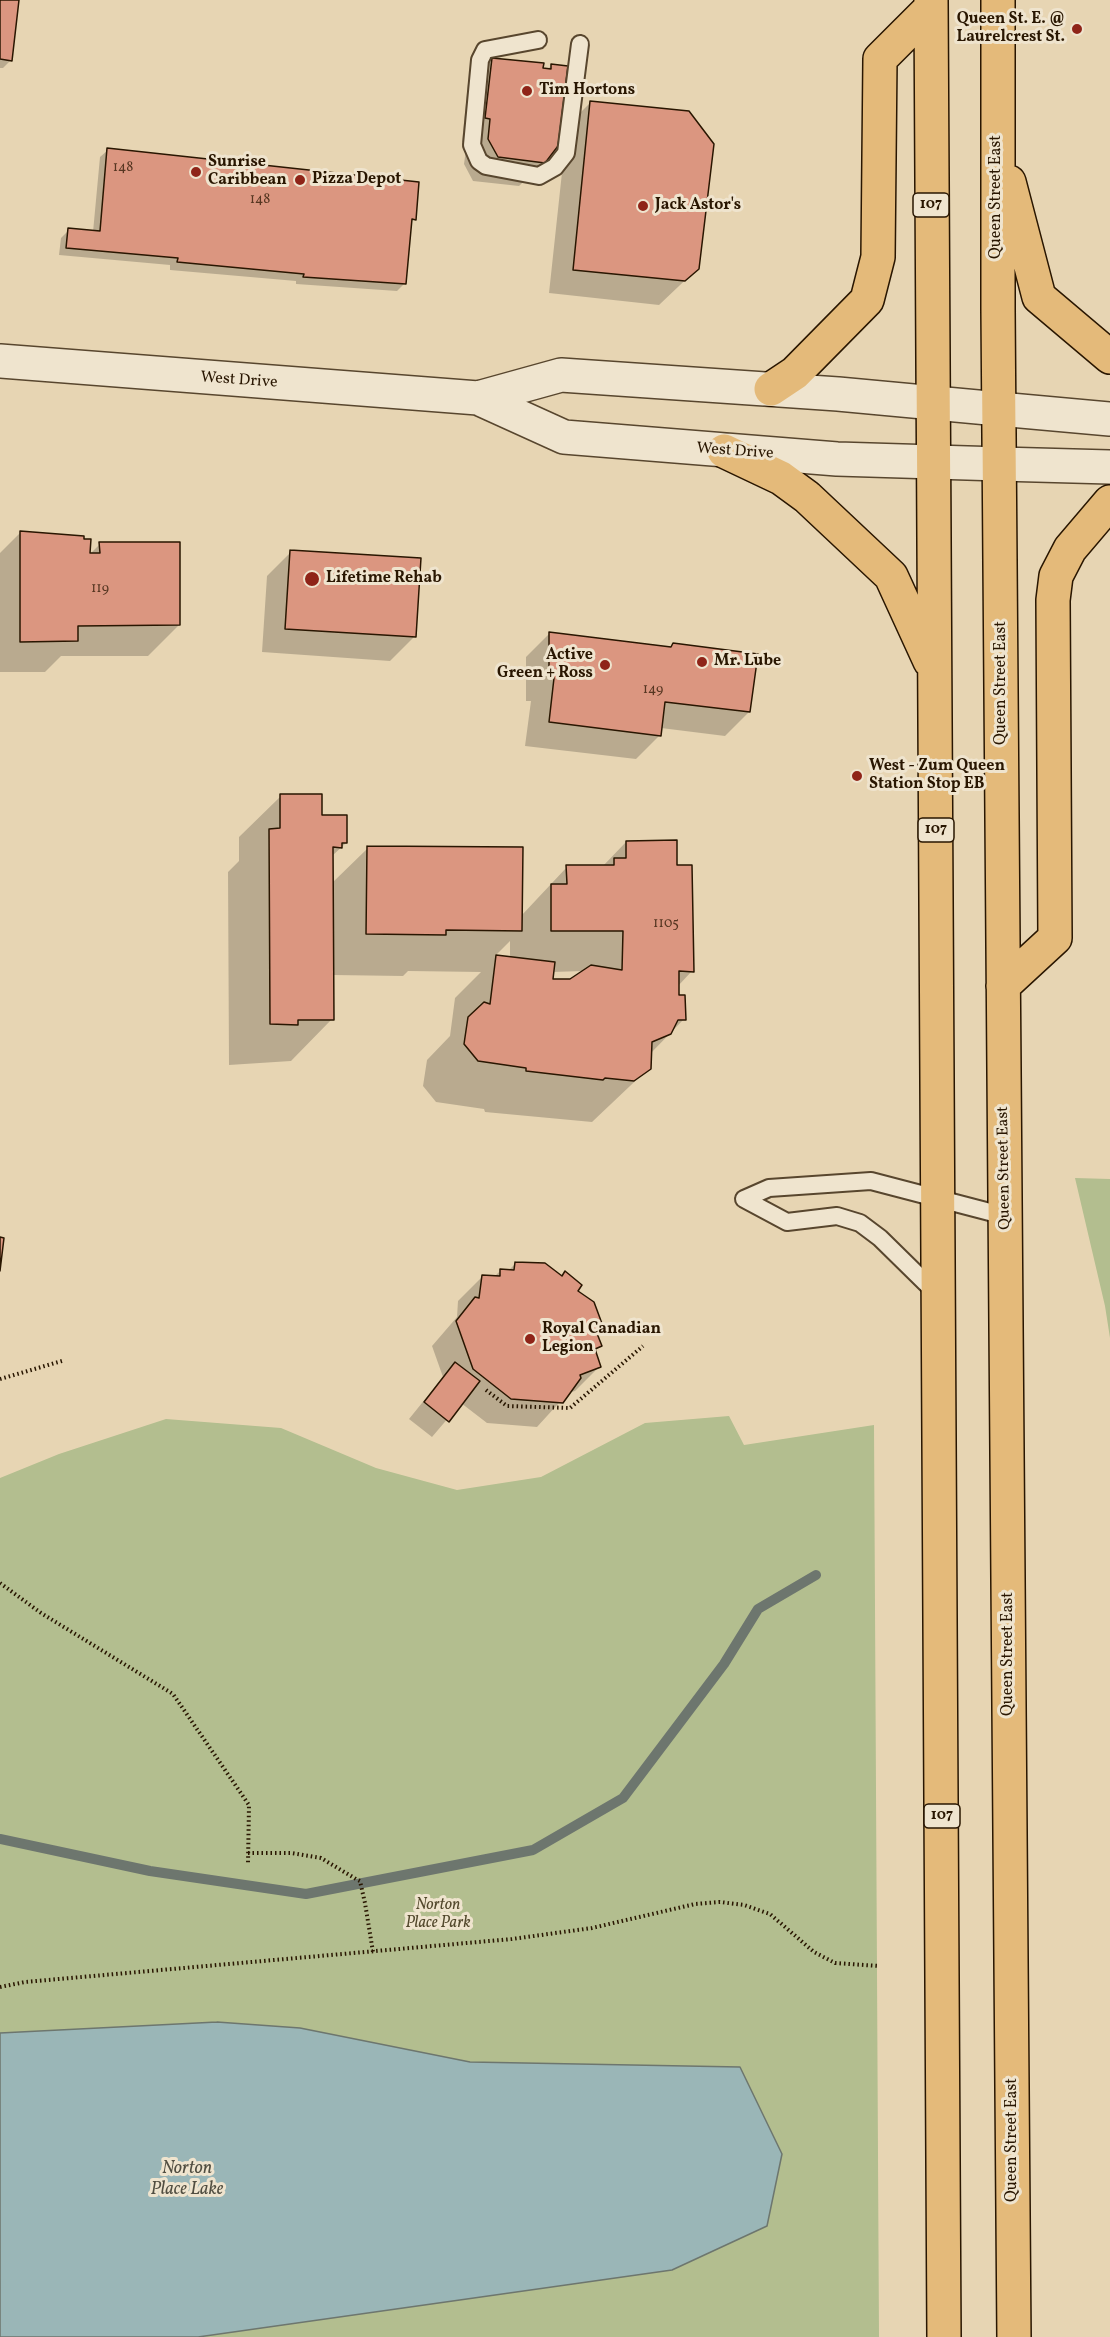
<!DOCTYPE html>
<html>
<head>
<meta charset="utf-8">
<style>
  body { margin:0 }
  canvas { display:block; background:#e7d5b3 }
</style>
</head>
<body>
<canvas width="1110" height="2337"></canvas>
<script>
const ctx = document.querySelector('canvas').getContext('2d');
ctx.lineJoin = 'round';
function paint(path, color) {
  ctx.fillStyle = color;
  ctx.fill(path, 'evenodd');
}
function toPath(rows) {
  const path = new Path2D();
  for (const r of rows) {
    path.moveTo(r[0], r[1]);
    for (let i = 2; i < r.length; i += 2) path.lineTo(r[i], r[i + 1]);
  }
  return path;
}
function trace(path, color, width, dash) {
  ctx.strokeStyle = color;
  ctx.lineWidth = width;
  ctx.lineCap = dash ? 'butt' : 'round';
  ctx.setLineDash(dash || []);
  ctx.stroke(path);
}
function write(font, color, halo, rows, align = 'center') {
  ctx.font = font + ' Vollkorn,serif';
  ctx.lineWidth = 6;
  ctx.setLineDash([]);
  ctx.textBaseline = 'middle';
  ctx.strokeStyle = halo;
  ctx.fillStyle = color;
  for (const [text, x, y, turn = 0] of rows) {
    ctx.save();
    ctx.translate(x, y);
    ctx.rotate((+turn || 0) * Math.PI / 180);
    ctx.textAlign = isNaN(turn) ? turn : align;
    if (halo) ctx.strokeText(text, 0, 0);
    ctx.fillText(text, 0, 0);
    ctx.restore();
  }
}
const green = toPath([
  [1075,1178,1110,1179,1110,1338,1105,1306],
  [729,1416,744,1445,874,1425,879,2337,0,2337,0,1478,59,1454,166,1419,281,1428,376,1468,457,1490,541,1477,645,1423]
]);
const water = toPath([
  [217,2022,300,2028,470,2062,740,2067,782,2154,767,2226,672,2270,198,2337,0,2337,0,2033,217,2022]
]);
const shadow = toPath([
  [0,0,17,0,11,60,3,68,0,68],
  [492,59,547,70,551,66,544,162,519,186,473,181,464,164,467,142,462,142,468,83],
  [591,102,698,268,659,305,549,293,567,126],
  [108,150,414,219,410,224,405,283,397,291,296,284,296,281,170,270,170,265,59,255,61,238,69,230,93,232,100,157],
  [20,533,88,556,100,544,179,625,148,656,61,656,45,672,0,672,0,553],
  [291,552,414,637,390,661,262,652,267,576],
  [550,633,749,712,725,736,661,728,660,735,636,759,525,746,531,701,526,701,526,657],
  [281,796,321,817,346,843,332,856,332,883,368,848,521,916,567,867,602,867,626,842,676,866,692,971,678,986,684,1019,650,1054,649,1068,592,1122,485,1112,484,1109,436,1102,423,1086,427,1060,450,1036,455,998,481,972,408,971,403,976,332,975,332,1019,291,1061,229,1065,228,872,239,861,239,837],
  [510,941,510,958,495,956],
  [584,971,571,980,551,980,552,972],
  [516,1263,576,1291,602,1329,596,1335,600,1346,594,1352,599,1367,575,1391,568,1393,537,1427,487,1423,461,1403,432,1437,409,1419,443,1377,432,1346,457,1317,458,1301,482,1277,494,1277,501,1270,508,1271]
]);
const stream = toPath([
  [0,1839,150,1871,306,1894,533,1850,623,1798,724,1664,758,1609,816,1575]
]);
const building = toPath([
  [0,0,19,0,12,61,0,59,0,0],
  [492,58,544,63,543,68,551,69,551,64,568,66,558,146,545,163,498,157,488,139,490,119,485,118,492,58],
  [590,101,689,111,714,144,699,269,685,281,573,270,590,101],
  [107,148,419,182,416,220,412,219,406,284,303,277,304,274,177,262,178,258,66,248,68,228,100,231,107,148],
  [20,531,84,536,84,539,91,539,90,553,100,553,99,542,180,542,180,625,78,626,78,641,20,642,20,531],
  [290,550,421,558,416,637,285,629,290,550],
  [549,632,671,647,673,643,758,654,750,712,665,702,661,736,549,722,554,678,549,677,549,632],
  [280,794,322,794,322,815,347,815,347,843,342,843,342,848,333,847,334,1020,298,1020,298,1025,270,1024,269,829,280,828,280,794],
  [677,840,677,865,692,865,694,972,679,971,679,995,685,995,686,1020,678,1020,671,1034,652,1042,651,1069,634,1081,605,1078,603,1080,526,1071,526,1068,478,1061,464,1044,468,1017,484,1002,490,1004,496,955,555,962,553,979,570,979,591,965,622,970,623,931,551,931,551,884,567,884,566,865,614,865,614,858,626,858,626,841,677,840],
  [367,846,523,847,522,931,446,930,446,935,366,934,367,846],
  [0,1237,4,1238,0,1271,0,1237],
  [515,1262,545,1263,562,1276,565,1271,582,1285,578,1291,594,1302,604,1329,596,1331,602,1346,595,1349,601,1367,580,1375,581,1378,563,1403,511,1399,473,1369,456,1321,475,1297,479,1298,482,1275,500,1276,500,1269,514,1270,515,1262],
  [455,1362,480,1381,449,1422,424,1402,455,1362]
]);
const path = toPath([
  [0,1379,62,1361],
  [486,1390,507,1406,570,1408,643,1346],
  [0,1583,41,1613,173,1694,249,1805,248,1864],
  [248,1853,291,1853,321,1858,356,1879,360,1881,365,1903,373,1952],
  [0,1987,25,1982,512,1939,592,1928,695,1904,720,1902,744,1905,770,1914,814,1952,835,1963,879,1966]
]);
const service = toPath([
  [538,40,485,50,480,60,472,145,479,161,486,166,539,176,555,167,566,153,580,44],
  [744,1199,769,1188,871,1181,1005,1216],
  [744,1199,787,1222,837,1216,860,1223,880,1238,936,1293]
]);
const minor = toPath([
  [999,409,1110,419],
  [1000,464,1110,467]
]);
const tertiary = toPath([
  [0,361,478,398,561,375,838,394,999,409],
  [478,398,564,437,837,459,1000,464]
]);
const primary = toPath([
  [931,0,944,2337],
  [998,0,998,309,1014,2337],
  [1009,182,1039,297,1110,357],
  [771,389,795,373,867,300,878,257,880,59,931,8],
  [724,451,781,478,807,497,891,576,930,661],
  [1003,986,1055,938,1053,600,1056,576,1070,549,1110,502]
]);
const markers = [
  [1077,29,6,"#8f2418"],
  [527,91,6,"#8f2418"],
  [196,172,6,"#8f2418"],
  [300,180,6,"#8f2418"],
  [643,206,6,"#8f2418"],
  [312,579,8,"#8f2418"],
  [702,662,6,"#8f2418"],
  [605,665,6,"#8f2418"],
  [857,776,6,"#8f2418"],
  [530,1339,6,"#8f2418"]
];
const numberNames = [
  ["148",123,168],
  ["148",260,200],
  ["119",100,589],
  ["149",653,690],
  ["1105",666,924]
];
const shields = [
  [931,205,36],
  [936,830,36],
  [942,1816,36]
];
const shieldNames = [
  ["107",931,205],
  ["107",936,830],
  ["107",942,1816]
];
const poiNames = [
  ["Queen St. E. @",1065,20,"right"],
  ["Laurelcrest St.",1065,38,"right"],
  ["Tim Hortons",539,91],
  ["Sunrise",208,163],
  ["Caribbean",208,181],
  ["Pizza Depot",312,180],
  ["Jack Astor's",655,206],
  ["Lifetime Rehab",326,579],
  ["Active",593,656,"right"],
  ["Green + Ross",593,674,"right"],
  ["Mr. Lube",714,662],
  ["West - Zum Queen",869,767],
  ["Station Stop EB",869,785],
  ["Royal Canadian",542,1330],
  ["Legion",542,1348]
];
const streetNames = [
  ["Queen Street East",997,197,-90],
  ["West Drive",239,381,4],
  ["West Drive",735,452,4],
  ["Queen Street East",1002,683,-90],
  ["Queen Street East",1005,1168,-91],
  ["Queen Street East",1009,1654,-90],
  ["Queen Street East",1013,2140,-90]
];
const parkNames = [
  ["Norton",438,1906],
  ["Place Park",438,1924]
];
const waterNames = [
  ["Norton",187,2170],
  ["Place Lake",187,2191]
];
paint(green, '#b3be8f');
paint(water, '#9ab6b7');
trace(water, '#6d766e', 1.5);
paint(shadow, '#0003');
trace(stream, '#6d766e', 10);
paint(building, '#db9680');
trace(building, '#291601', 1.5);
trace(service, '#58462e', 20);
trace(minor, '#58462e', 36);
trace(tertiary, '#58462e', 36);
trace(primary, '#291601', 36);
trace(path, '#291601', 4, [1.5, 3]);
trace(service, '#efe4ce', 16);
trace(minor, '#efe4ce', 33);
trace(tertiary, '#efe4ce', 33);
trace(primary, '#e4ba7a', 33);
for (const [x, y, r, color] of markers) {
  const dot = new Path2D();
  dot.arc(x, y, r, 0, 2 * Math.PI);
  ctx.fillStyle = color;
  ctx.fill(dot);
  trace(dot, '#efe4ce', 2);
}
write('14px', '#563621', null, numberNames);
for (const [x, y, w] of shields) {
  const box = new Path2D();
  box.roundRect(x - w / 2, y - 12, w, 24, 4.5);
  ctx.fillStyle = '#efe4ce';
  ctx.fill(box);
  trace(box, '#291601', 1.5);
}
write('bold 15px', '#291601', null, shieldNames);
write('bold 16px', '#291601', '#efe4ce', poiNames, 'left');
write('16px', '#291601', '#efe4ce', streetNames);
write('italic 16px', '#52482c', '#efe4ce', parkNames);
write('italic 18px', '#514e41', '#efe4ce', waterNames);
</script>
</body>
</html>
